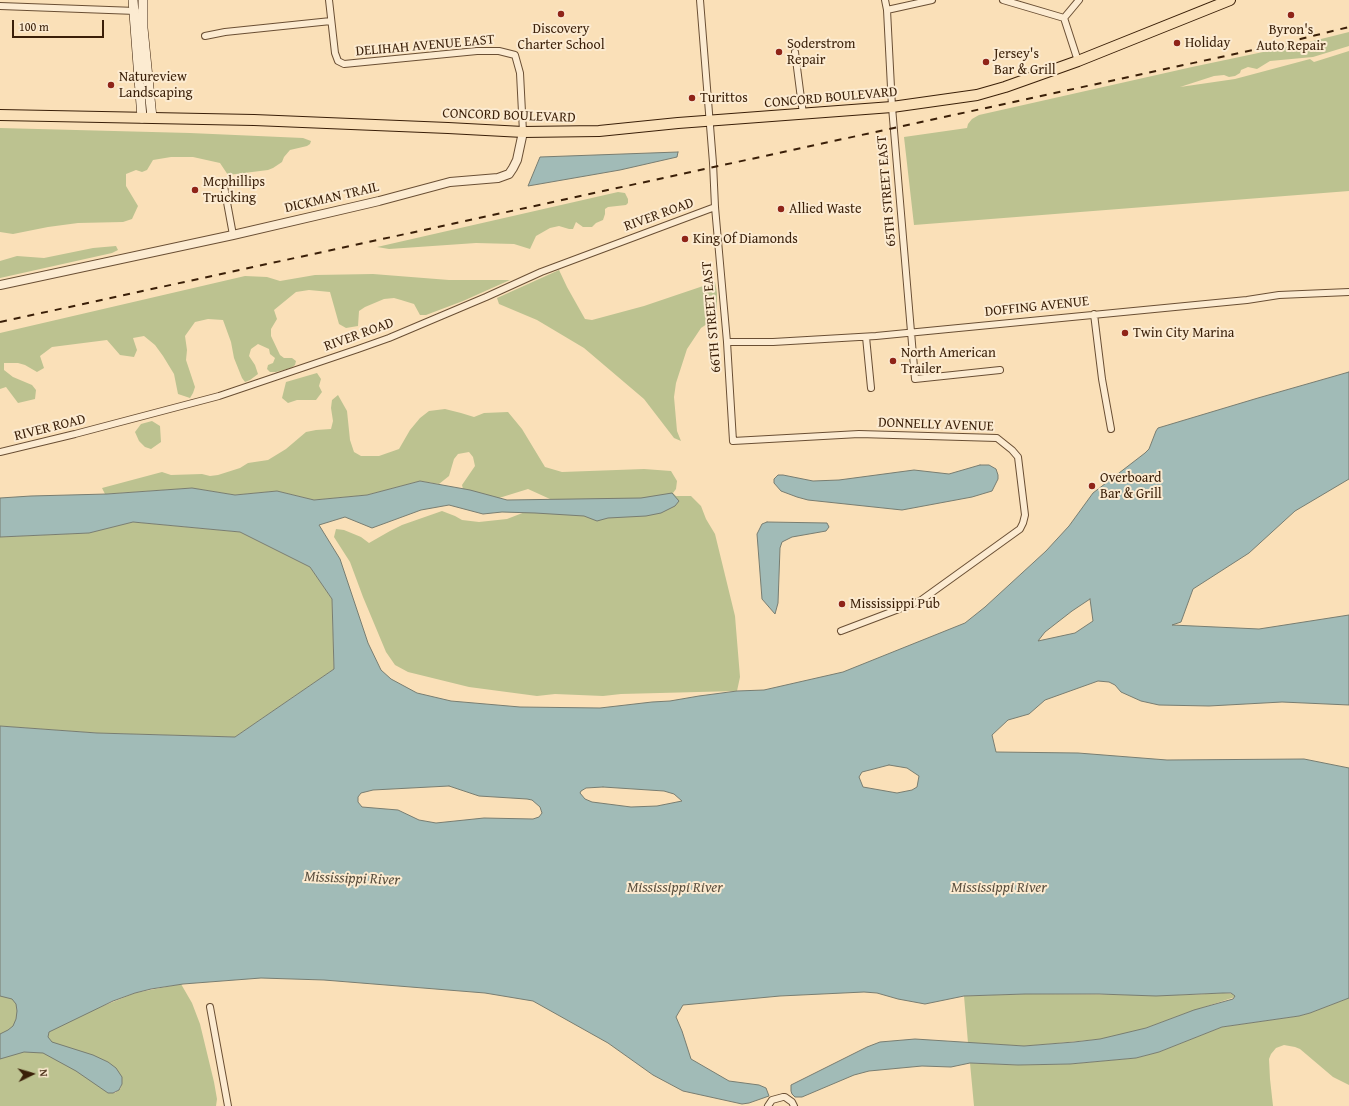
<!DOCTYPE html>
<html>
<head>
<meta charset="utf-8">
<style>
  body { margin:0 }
  #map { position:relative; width:1349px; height:1106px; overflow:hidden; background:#fae0b8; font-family:"Gentium Book Plus",serif }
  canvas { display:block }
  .north { position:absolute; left:12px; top:1054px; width:40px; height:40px; -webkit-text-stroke:3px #fcebd1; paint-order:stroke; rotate:85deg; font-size:11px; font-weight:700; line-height:16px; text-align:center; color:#3a1f08 }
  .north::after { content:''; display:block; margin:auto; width:14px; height:18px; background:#3a1f08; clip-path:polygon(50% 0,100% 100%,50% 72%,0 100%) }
  .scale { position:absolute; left:12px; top:20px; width:92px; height:18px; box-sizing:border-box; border:2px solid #3a1f08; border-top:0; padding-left:5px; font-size:12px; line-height:14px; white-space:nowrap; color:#3a1f08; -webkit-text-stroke:3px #fcebd1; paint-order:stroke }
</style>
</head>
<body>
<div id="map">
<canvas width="1349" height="1106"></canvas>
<div class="north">N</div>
<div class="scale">100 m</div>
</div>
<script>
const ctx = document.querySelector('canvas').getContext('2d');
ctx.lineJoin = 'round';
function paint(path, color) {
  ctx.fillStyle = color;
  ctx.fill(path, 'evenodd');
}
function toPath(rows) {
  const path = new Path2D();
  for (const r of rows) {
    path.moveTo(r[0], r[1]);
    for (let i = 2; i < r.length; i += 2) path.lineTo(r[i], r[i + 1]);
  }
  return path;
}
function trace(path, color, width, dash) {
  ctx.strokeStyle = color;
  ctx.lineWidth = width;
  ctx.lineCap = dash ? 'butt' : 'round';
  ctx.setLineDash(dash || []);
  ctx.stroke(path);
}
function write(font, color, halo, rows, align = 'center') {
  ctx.font = font + ' "Gentium Book Plus",serif';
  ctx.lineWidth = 4;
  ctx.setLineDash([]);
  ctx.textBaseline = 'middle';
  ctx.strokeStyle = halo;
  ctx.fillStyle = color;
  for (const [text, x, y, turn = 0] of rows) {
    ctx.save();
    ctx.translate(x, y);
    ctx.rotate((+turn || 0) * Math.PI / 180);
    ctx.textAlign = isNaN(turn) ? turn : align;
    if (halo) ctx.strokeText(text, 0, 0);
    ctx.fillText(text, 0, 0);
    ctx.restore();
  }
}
const green = toPath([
  [1349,32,1349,46,1313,57,1270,61,1257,69,1248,67,1241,70,1240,73,1235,76,1229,77,1224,75,1214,76,1180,87,1235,79,1310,59,1314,62,1349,51,1349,191,914,225,904,137,967,128,968,124,972,119,979,115,1192,67,1301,44],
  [0,128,190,133,303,138,311,141,310,144,307,146,290,150,284,157,282,162,273,168,268,170,228,175,220,163,193,157,171,157,153,160,147,170,142,172,136,170,126,174,126,186,138,206,132,219,123,222,78,223,48,227,13,234,0,232],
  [618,192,625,193,628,199,628,203,626,205,608,207,605,209,605,214,603,220,596,223,592,227,583,227,576,222,573,229,569,229,559,226,550,228,536,236,530,249,514,244,476,243,389,249,377,247],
  [116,246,118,250,112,253,0,278,0,261,17,256,44,258,93,248],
  [559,270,567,287,585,319,592,320,644,306,715,282,717,293,717,312,713,320,701,328,687,349,676,383,674,397,677,431,681,441,674,438,644,399,584,348,537,320,499,304,497,298],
  [373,274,449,280,510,280,463,301,426,315,420,315,414,304,401,300,394,298,384,299,365,307,359,311,358,326,346,328,339,324,330,292,309,290,296,292,274,310,277,319,271,329,271,336,280,355,284,358,292,358,296,361,295,365,291,368,276,372,270,372,267,369,268,365,273,363,275,358,270,354,269,349,258,344,251,349,249,356,255,365,258,374,250,380,245,382,242,378,234,358,231,342,223,320,208,319,195,322,185,336,187,350,186,360,195,387,193,393,190,398,178,394,174,374,163,356,155,345,144,336,133,338,137,350,134,357,120,355,107,340,52,347,40,356,44,368,37,372,25,365,18,363,4,363,4,370,13,377,32,385,36,390,35,399,18,403,6,387,0,389,0,333,245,276,267,277,280,281,315,275],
  [317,373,321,379,319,386,322,392,316,400,297,400,288,403,282,398,286,382],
  [338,395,347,411,350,440,354,452,361,456,379,456,399,449,410,430,420,418,429,411,445,409,461,413,474,417,484,413,508,412,522,429,545,467,562,472,644,469,671,471,677,481,676,489,673,493,676,496,691,496,701,506,706,519,715,534,735,616,740,677,737,691,621,694,603,696,555,694,537,696,469,687,408,672,395,665,386,652,363,597,350,562,334,537,336,529,344,530,361,537,369,543,390,531,402,525,442,511,455,516,462,520,479,522,507,519,556,500,550,499,528,489,499,498,463,489,462,485,475,466,473,457,469,452,458,454,454,459,449,476,439,484,420,481,367,495,314,500,277,491,235,495,192,488,105,494,102,488,162,472,171,475,202,474,210,476,218,475,240,468,248,463,268,460,286,449,306,432,316,430,331,429,333,421,331,408,332,400],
  [152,421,160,426,161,442,151,449,145,447,139,441,135,432,141,424],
  [133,522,240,532,310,567,332,599,334,669,235,737,97,733,0,726,0,537,89,533],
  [0,940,98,1008,135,993,181,984,192,1003,200,1024,214,1082,217,1099,216,1106,0,1106],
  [103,1060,108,1062,122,1079,121,1088,115,1093,109,1093,106,1091],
  [1223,993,1233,994,1235,997,1186,1013,1146,1028,1125,1034,1100,1039,1048,1044,1024,1046,968,1043,964,996,1025,994,1189,995],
  [1349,998,1349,1085,1333,1077,1300,1049,1295,1047,1284,1045,1276,1048,1271,1054,1269,1059,1270,1079,1273,1106,974,1106,970,1063,1018,1065,1070,1064,1136,1058,1159,1052,1222,1027,1299,1016,1310,1013]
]);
const water = toPath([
  [678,152,677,157,620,170,528,186,540,157,678,152],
  [1349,372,1349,479,1295,511,1249,553,1193,589,1181,622,1172,625,1259,629,1349,615,1349,705,1282,702,1209,706,1159,705,1141,701,1121,692,1115,685,1109,682,1098,681,1045,700,1029,714,1008,720,992,735,996,752,1078,753,1167,760,1304,759,1349,768,1349,998,1310,1013,1299,1016,1222,1027,1159,1052,1136,1058,1070,1064,1018,1065,970,1063,951,1067,922,1066,869,1071,854,1075,802,1097,795,1097,792,1094,791,1091,791,1085,867,1047,880,1042,915,1039,1024,1046,1074,1042,1100,1039,1146,1028,1194,1010,1233,999,1235,996,1231,993,1223,993,1156,996,1099,994,1025,994,964,996,925,1004,898,999,877,993,864,992,780,996,683,1005,676,1017,682,1031,691,1059,729,1081,759,1085,766,1088,769,1096,749,1103,742,1104,683,1091,653,1075,608,1043,533,1001,485,993,324,980,261,978,183,984,151,989,135,993,113,1001,49,1032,48,1037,52,1042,93,1055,108,1062,116,1068,122,1077,122,1084,119,1090,113,1093,108,1093,76,1071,43,1053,24,1052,0,1059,0,1034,8,1030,13,1026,16,1019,17,1011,16,1004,12,999,0,996,0,726,97,733,235,737,334,669,332,599,310,567,240,532,133,522,89,533,0,537,0,498,31,496,107,494,192,488,235,495,277,491,314,500,367,495,420,481,470,490,507,500,641,498,672,493,679,501,675,506,661,513,646,516,608,518,597,521,584,516,535,513,502,512,483,514,449,505,421,510,372,528,345,517,319,525,340,559,368,643,381,670,391,679,417,693,451,701,520,707,600,708,652,702,670,701,699,696,737,691,764,690,843,672,965,623,985,607,1046,551,1069,526,1093,493,1145,453,1149,449,1156,431,1158,428,1258,398,1349,372],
  [1090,599,1093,621,1075,633,1038,641,1045,632,1072,611,1090,599],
  [889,765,907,768,919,776,917,787,912,790,897,793,863,787,859,777,862,772,889,765],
  [449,786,479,796,527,799,532,800,540,807,542,813,539,817,533,819,484,818,436,823,419,820,398,810,362,807,358,802,358,797,361,793,373,790,449,786],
  [603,787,664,791,674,794,682,801,657,806,631,807,592,802,585,799,580,793,581,791,586,788,603,787],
  [980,465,989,465,996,469,998,475,998,479,992,491,972,497,902,510,808,500,797,497,781,491,774,483,774,479,778,475,783,475,813,481,839,480,914,470,949,474,980,465],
  [767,522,827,523,829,527,826,531,792,537,782,542,780,548,778,603,775,614,762,599,757,534,762,524,767,522]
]);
const minor = toPath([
  [329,0,335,53,338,61,344,64,477,51,499,51,515,55,520,73,523,132],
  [700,0,713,163,715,207,727,342,733,441,859,434,997,438,1012,450,1018,457,1025,515,1023,523,1020,529,920,601,841,631],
  [885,0,887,10,892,107,915,379,1000,370],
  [1003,0,1064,18,1078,61],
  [0,6,136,11],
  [887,10,932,0],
  [1064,18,1079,0],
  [205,36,225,32,331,21],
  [795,52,803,114],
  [224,186,233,235],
  [1094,314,1102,379,1111,429],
  [866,337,871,388],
  [727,342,773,342,876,336,1247,300,1279,295,1349,292],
  [0,452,75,434,219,396,358,349,389,338,486,297,541,272,715,207],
  [210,1007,228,1106],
  [768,1106,772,1100,783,1097,785,1097,792,1102,794,1106]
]);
const tertiary = toPath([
  [0,285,233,235,379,201,450,182,498,178,509,174,513,168,517,160,523,132]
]);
const secondary = toPath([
  [133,0,142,118],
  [143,0,143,28,152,118]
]);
const primary = toPath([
  [0,115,254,120,448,128,523,132,599,131,678,123,892,107,977,95,1005,87,1078,61,1230,0]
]);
const rail = toPath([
  [0,322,1276,45,1349,27]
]);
const markers = [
  [561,14,4,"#8f2418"],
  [1291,15,4,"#8f2418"],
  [1177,43,4,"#8f2418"],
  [779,52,4,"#8f2418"],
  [986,62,4,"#8f2418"],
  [111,85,4,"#8f2418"],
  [692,98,4,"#8f2418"],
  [195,190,4,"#8f2418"],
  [781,209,4,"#8f2418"],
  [685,239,4,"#8f2418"],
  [1125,333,4,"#8f2418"],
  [893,361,4,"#8f2418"],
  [1092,486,4,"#8f2418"],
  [842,604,4,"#8f2418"]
];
const poiNames = [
  ["Discovery",561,29,"center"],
  ["Charter School",561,45,"center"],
  ["Byron's",1291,30,"center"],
  ["Auto Repair",1291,46,"center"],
  ["Holiday",1185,43],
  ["Soderstrom",787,44],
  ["Repair",787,60],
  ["Jersey's",994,54],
  ["Bar & Grill",994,70],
  ["Natureview",119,77],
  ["Landscaping",119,93],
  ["Turittos",700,98],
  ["Mcphillips",203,182],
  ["Trucking",203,198],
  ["Allied Waste",789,209],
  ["King Of Diamonds",693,239],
  ["Twin City Marina",1133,333],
  ["North American",901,353],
  ["Trailer",901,369],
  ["Overboard",1100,478],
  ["Bar & Grill",1100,494],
  ["Mississippi Pub",850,604]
];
const streetNames = [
  ["DELIHAH AVENUE EAST",425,46,-5],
  ["CONCORD BOULEVARD",831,98,-5],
  ["CONCORD BOULEVARD",509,116,2],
  ["65TH STREET EAST",887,191,-95],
  ["DICKMAN TRAIL",332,198,-13],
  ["RIVER ROAD",659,215,-20],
  ["DOFFING AVENUE",1037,307,-6],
  ["66TH STREET EAST",712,317,-95],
  ["RIVER ROAD",359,335,-20],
  ["DONNELLY AVENUE",936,425,2],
  ["RIVER ROAD",50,428,-14]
];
const waterNames = [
  ["Mississippi River",352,879,2],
  ["Mississippi River",675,888],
  ["Mississippi River",999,888]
];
paint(green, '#bcc290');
paint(water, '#a1bbb7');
trace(water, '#787d71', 1);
trace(minor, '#6a4f34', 8);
trace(tertiary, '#6a4f34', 10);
trace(secondary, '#3a1f08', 10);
trace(primary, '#3a1f08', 12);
trace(minor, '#fcebd1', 6);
trace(tertiary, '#fcebd1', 8);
trace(secondary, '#fcebd1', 9);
trace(primary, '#fae0b8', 10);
trace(rail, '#3a1f08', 2, [7, 7]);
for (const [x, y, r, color] of markers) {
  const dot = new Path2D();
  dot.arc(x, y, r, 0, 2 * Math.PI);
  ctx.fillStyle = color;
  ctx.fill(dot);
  trace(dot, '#fcebd1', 1.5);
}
write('14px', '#3a1f08', '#fcebd1', poiNames, 'left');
write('14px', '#3a1f08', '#fcebd1', streetNames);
write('italic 15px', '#594e3d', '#fcebd1', waterNames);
</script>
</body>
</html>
